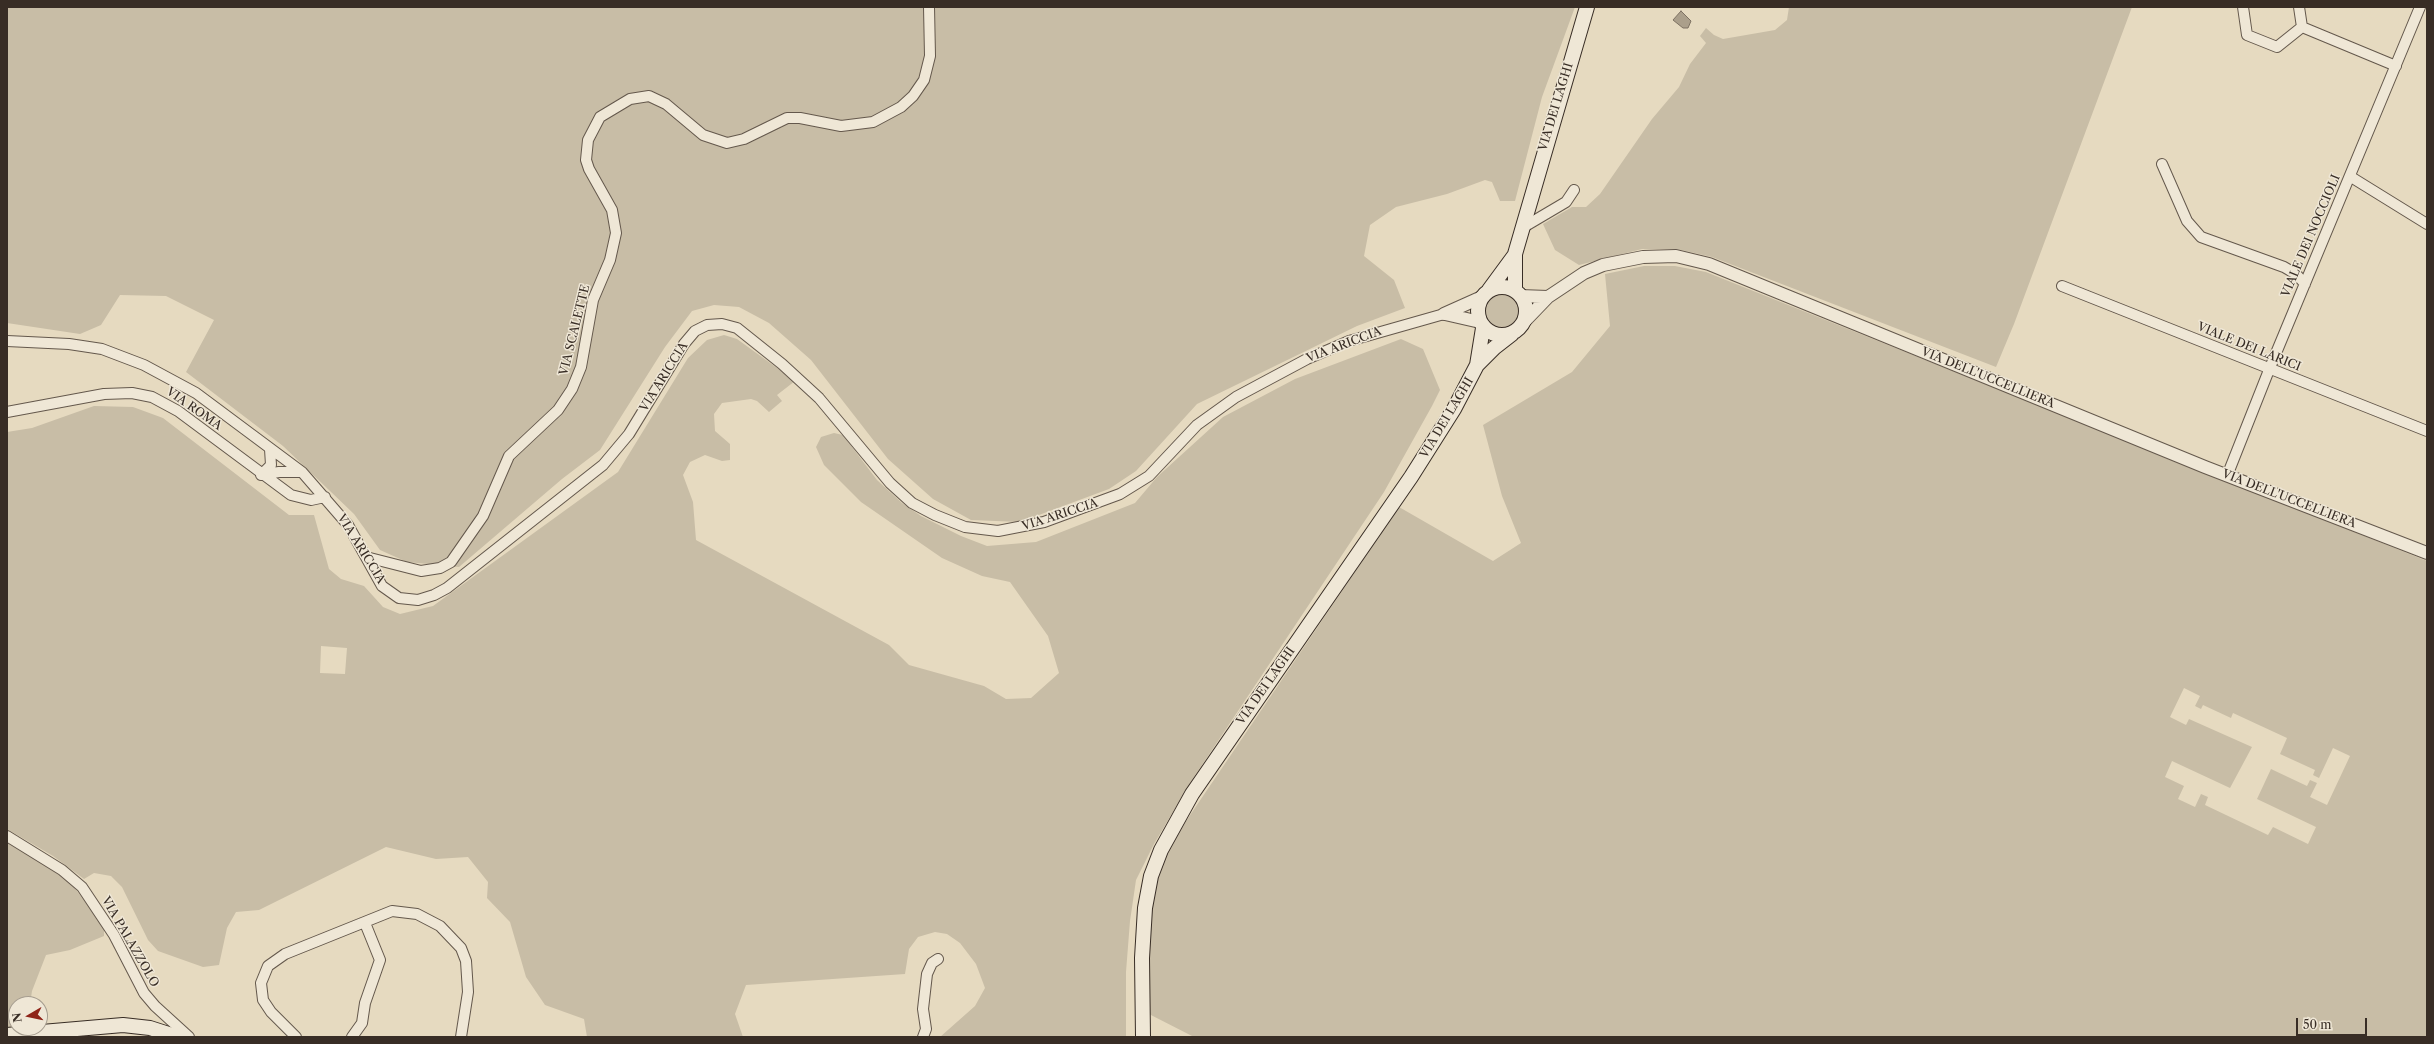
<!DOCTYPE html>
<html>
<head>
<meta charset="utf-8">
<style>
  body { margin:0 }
  #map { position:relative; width:2434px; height:1044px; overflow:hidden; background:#e6dac0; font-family:"Libre Caslon Text",serif }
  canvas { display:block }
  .frame { position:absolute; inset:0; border:8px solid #382d25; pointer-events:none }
  .north { position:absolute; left:8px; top:996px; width:40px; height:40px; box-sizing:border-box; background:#efe7d6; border:1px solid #a69d8f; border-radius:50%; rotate:261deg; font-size:11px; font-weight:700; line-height:16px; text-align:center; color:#382d25 }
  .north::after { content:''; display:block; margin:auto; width:14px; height:18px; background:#8f2418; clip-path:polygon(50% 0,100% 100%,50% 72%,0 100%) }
  .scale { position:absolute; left:2296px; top:1018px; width:71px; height:18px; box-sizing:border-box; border:2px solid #382d25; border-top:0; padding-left:5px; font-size:12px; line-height:14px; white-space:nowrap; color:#382d25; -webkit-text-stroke:3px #efe7d6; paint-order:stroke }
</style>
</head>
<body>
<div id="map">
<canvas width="2434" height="1044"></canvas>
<div class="frame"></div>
<div class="north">N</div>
<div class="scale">50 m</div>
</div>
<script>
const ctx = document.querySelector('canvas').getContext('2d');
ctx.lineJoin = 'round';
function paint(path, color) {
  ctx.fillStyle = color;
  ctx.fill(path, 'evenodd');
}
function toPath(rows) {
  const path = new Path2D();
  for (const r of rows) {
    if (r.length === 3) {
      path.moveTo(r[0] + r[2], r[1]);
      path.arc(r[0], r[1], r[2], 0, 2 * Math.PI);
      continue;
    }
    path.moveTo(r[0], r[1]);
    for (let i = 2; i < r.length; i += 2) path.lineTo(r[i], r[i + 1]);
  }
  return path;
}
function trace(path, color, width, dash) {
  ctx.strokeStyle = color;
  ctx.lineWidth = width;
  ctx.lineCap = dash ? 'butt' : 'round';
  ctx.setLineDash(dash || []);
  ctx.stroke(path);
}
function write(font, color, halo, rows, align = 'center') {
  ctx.font = font + ' "Libre Caslon Text",serif';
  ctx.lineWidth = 3;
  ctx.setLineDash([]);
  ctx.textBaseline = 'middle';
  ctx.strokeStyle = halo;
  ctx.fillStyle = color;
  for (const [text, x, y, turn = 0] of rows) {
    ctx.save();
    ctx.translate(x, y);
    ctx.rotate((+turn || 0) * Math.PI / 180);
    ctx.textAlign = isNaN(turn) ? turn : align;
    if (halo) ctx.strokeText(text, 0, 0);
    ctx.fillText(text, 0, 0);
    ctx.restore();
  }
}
const green = toPath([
  [7,7,1575,7,1542,97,1515,201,1500,201,1492,182,1485,180,1447,194,1396,207,1370,225,1364,256,1394,280,1405,308,1357,326,1197,404,1136,471,1109,489,1020,522,971,520,933,499,888,459,811,360,769,323,739,307,714,305,692,311,665,347,600,450,562,479,459,567,407,562,380,550,354,514,283,446,186,372,214,320,166,296,120,295,101,325,80,334,7,323],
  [1789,7,2132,7,2014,324,1996,367,1712,257,1677,249,1642,249,1579,265,1555,250,1543,224,1572,207,1586,207,1600,194,1652,119,1679,87,1690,64,1706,43,1700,36,1706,28,1714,35,1723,39,1775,30,1787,20],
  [1644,266,1675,266,1706,272,2427,561,2427,1037,1194,1037,1147,1013,1147,939,1152,894,1163,861,1182,827,1399,507,1493,561,1521,543,1502,496,1483,425,1572,372,1610,326,1605,274],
  [2184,688,2200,696,2195,706,2201,709,2203,705,2231,718,2233,713,2287,738,2280,754,2315,770,2313,775,2319,778,2333,748,2350,756,2327,805,2310,797,2317,783,2310,780,2307,786,2271,769,2257,799,2316,827,2308,844,2273,827,2268,835,2205,805,2208,797,2201,794,2195,807,2178,799,2184,786,2165,777,2172,761,2230,788,2252,747,2189,719,2186,725,2170,717],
  [1502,312,19],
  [724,335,737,339,795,381,777,395,782,401,769,412,757,401,751,399,722,403,714,414,715,431,730,444,730,460,722,461,705,455,690,462,683,475,693,502,696,540,889,645,909,665,984,686,1006,699,1031,698,1059,673,1048,636,1010,582,982,576,942,558,861,502,824,465,816,447,821,437,834,433,843,435,877,480,902,503,921,516,961,536,987,546,1036,542,1135,503,1157,477,1223,417,1295,379,1401,339,1423,349,1440,390,1432,406,1384,492,1190,783,1154,844,1136,880,1130,921,1126,972,1126,1037,940,1037,975,1006,985,988,976,964,960,943,947,934,935,932,918,937,909,949,905,974,746,985,735,1014,743,1037,587,1037,584,1019,545,1005,526,977,510,922,487,898,488,882,468,857,436,859,386,847,259,910,236,912,227,928,219,965,203,967,158,951,148,940,122,887,111,876,94,873,84,879,53,856,7,829,7,432,32,428,94,406,133,407,163,418,289,515,314,515,329,569,341,579,364,586,383,607,400,614,433,606,618,472,688,358,707,340],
  [321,646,347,648,345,674,320,673],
  [7,840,44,861,71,883,104,927,104,936,70,950,46,955,32,991,30,1004,16,1004,16,1026,7,1029]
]);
const water = toPath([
  [1681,11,1691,21,1688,28,1683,28,1673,20,1681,11]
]);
const minor = toPath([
  [2243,7,2247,35,2277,47,2302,27],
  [2299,7,2302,27],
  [2302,27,2396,66],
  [2162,164,2187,221,2201,237,2284,267,2296,274,2305,284],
  [2351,177,2427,224],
  [1522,228,1566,202,1574,190],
  [2062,286,2427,431],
  [7,341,69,344,102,349,144,365,196,393,302,472,348,525,382,586,399,598,418,600,434,595,447,588,603,465,629,434,684,344,695,331,707,325,722,324,737,328,782,364,819,398,890,483,912,503,935,515,965,527,998,531,1044,522,1120,494,1149,476,1197,425,1236,397,1307,359,1349,341,1444,314],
  [7,412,104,394,132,393,152,397,178,411,291,495,311,500,325,497],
  [261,475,279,472,301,472],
  [261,475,271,465,270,449],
  [2227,476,2269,370,2420,7],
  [366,557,421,571,440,568,451,562,483,516,509,456,558,410,572,389,581,367,593,300,610,260,616,233,612,210,589,169,586,160,588,140,600,117,630,99,649,96,666,104,703,135,727,143,744,139,787,118,800,118,841,126,873,122,901,107,913,96,924,80,930,56,929,7],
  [7,836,62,870,82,887,114,935,144,993,155,1006,189,1037],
  [296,1037,271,1012,263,1000,261,983,268,966,285,954,392,911,417,914,440,926,461,948,466,961,468,992,461,1037],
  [352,1037,362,1023,365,1003,380,960,365,923],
  [923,1037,926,1029,923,1009,927,974,932,963,938,959]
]);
const tertiary = toPath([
  [1520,296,1548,297],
  [1444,314,1482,297],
  [1445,314,1480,322],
  [1523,323,1548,297,1584,273,1603,265,1643,257,1676,256,1709,264,2205,467,2427,553]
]);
const secondary = toPath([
  [1502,311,24],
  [1489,290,1514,256],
  [1515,291,1515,254,1587,7],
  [1477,365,1494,348,1512,334],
  [7,1035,123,1025,150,1028,178,1037],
  [1143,1037,1142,958,1145,908,1151,876,1161,850,1192,794,1411,477,1454,409,1477,365,1483,328]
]);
const streetNames = [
  ["VIA DEI LAGHI",1556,107,-73],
  ["VIALE DEI NOCCIOLI",2311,236,-67],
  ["VIA SCALETTE",575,330,-76],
  ["VIA ARICCIA",1344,345,-21],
  ["VIALE DEI LARICI",2249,347,22],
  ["VIA ARICCIA",664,377,-58],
  ["VIA DELL'UCCELLIERA",1988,378,22],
  ["VIA ROMA",194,409,35],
  ["VIA DEI LAGHI",1447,418,-59],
  ["VIA DELL'UCCELLIERA",2289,499,21],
  ["VIA ARICCIA",1060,515,-18],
  ["VIA ARICCIA",361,549,58],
  ["VIA DEI LAGHI",1266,686,-55],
  ["VIA PALAZZOLO",130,942,60]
];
paint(green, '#c8bda6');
paint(water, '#ab9f8b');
trace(water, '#7d7162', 1);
trace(minor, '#64584c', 12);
trace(tertiary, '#64584c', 14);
trace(secondary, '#382d25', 16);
trace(minor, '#efe7d6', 10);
trace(tertiary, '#efe7d6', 12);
trace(secondary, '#efe7d6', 14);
write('12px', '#382d25', '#efe7d6', streetNames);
</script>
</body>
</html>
